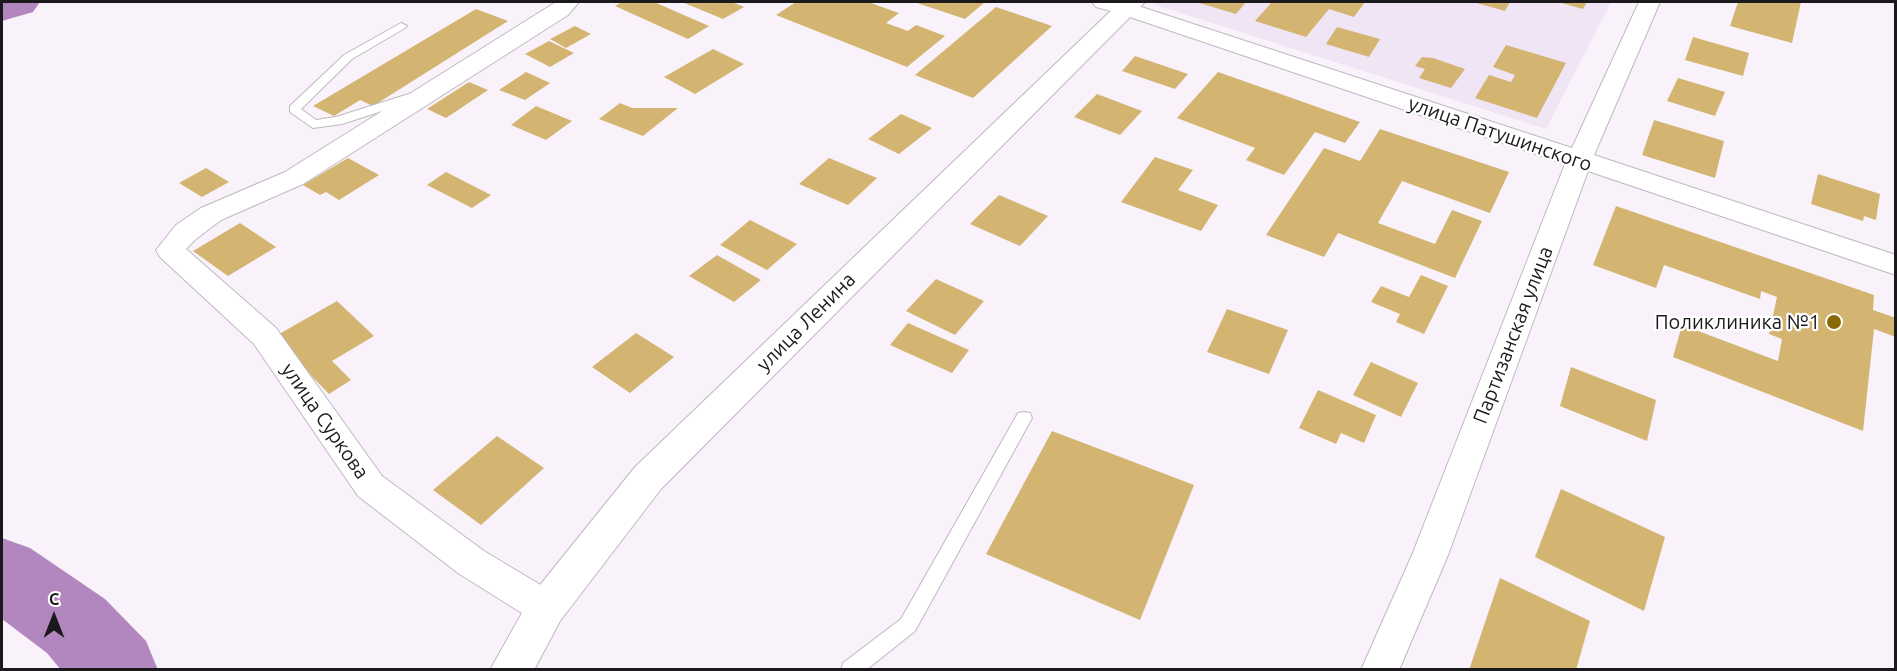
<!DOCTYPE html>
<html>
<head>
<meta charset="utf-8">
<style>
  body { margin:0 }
  #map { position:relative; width:1897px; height:671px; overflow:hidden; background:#f9f2fb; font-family:Ubuntu,sans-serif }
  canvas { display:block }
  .frame { position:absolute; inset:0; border:3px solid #1c191c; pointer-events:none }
  .north { position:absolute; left:24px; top:587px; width:60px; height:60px; -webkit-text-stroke:4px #fff; paint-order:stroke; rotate:0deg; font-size:16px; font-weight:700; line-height:24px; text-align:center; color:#1c191c }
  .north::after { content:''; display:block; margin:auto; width:21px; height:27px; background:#1c191c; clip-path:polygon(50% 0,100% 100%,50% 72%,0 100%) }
</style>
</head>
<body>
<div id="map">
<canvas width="1897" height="671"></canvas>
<div class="frame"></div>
<div class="north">С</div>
</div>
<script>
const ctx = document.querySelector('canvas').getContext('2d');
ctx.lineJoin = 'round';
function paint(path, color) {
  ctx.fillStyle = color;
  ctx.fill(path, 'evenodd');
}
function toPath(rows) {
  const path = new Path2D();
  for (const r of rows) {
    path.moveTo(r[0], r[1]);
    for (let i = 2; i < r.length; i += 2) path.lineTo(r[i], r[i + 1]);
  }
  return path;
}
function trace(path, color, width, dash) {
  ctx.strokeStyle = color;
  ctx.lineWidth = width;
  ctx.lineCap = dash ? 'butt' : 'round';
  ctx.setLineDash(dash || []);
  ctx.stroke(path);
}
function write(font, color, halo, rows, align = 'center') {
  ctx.font = font + ' Ubuntu,sans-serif';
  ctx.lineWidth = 4.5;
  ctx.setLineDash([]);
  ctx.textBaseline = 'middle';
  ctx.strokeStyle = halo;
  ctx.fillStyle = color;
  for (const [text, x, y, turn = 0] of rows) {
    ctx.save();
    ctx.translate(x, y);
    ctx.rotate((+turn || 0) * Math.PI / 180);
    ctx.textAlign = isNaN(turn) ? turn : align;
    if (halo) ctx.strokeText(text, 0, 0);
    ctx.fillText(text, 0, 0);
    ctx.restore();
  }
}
const built = toPath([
  [1158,2,1611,2,1546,129,1155,5]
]);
const river = toPath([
  [2,2,40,2,33,12,2,21,2,2],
  [2,538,30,548,105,599,146,641,158,670,61,670,47,653,2,619,2,538]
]);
const building = toPath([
  [622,2,654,2,709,26,688,39,615,6],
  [682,2,732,2,744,7,723,19],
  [796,2,868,2,899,13,886,23,908,31,916,25,945,36,907,67,776,15],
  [914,2,985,2,965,19],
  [1196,2,1246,2,1236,14],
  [1272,2,1365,2,1354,17,1329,9,1306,37,1255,21],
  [1473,2,1510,2,1505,11],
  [1558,2,1587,2,1583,9],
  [1738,2,1801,2,1792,43,1730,26],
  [996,7,1052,26,973,98,915,75],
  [476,9,508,21,373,106,360,100,334,116,313,106],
  [575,26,591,34,566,48,550,39],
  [1337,27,1380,39,1369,57,1326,44],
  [1693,37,1749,53,1743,76,1685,60],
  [549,41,574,53,550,67,525,54],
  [1506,45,1566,63,1537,118,1475,98,1489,75,1511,82,1515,75,1493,67],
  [713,49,744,64,695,94,664,77],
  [1135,56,1188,74,1175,89,1122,71],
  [1422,57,1433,58,1465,69,1451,88,1419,78,1425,69,1415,66],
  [526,72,550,83,525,100,499,90],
  [1218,72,1360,122,1345,143,1315,132,1284,175,1246,160,1255,148,1177,118],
  [1678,78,1725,92,1715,116,1667,101],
  [469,82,488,90,446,118,427,109],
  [1097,94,1142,111,1120,135,1074,117],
  [620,103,632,108,678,108,643,136,599,119],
  [536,106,572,121,546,140,511,125],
  [901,114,932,128,899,154,868,139],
  [1654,120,1724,141,1715,178,1642,155],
  [1380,129,1509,172,1490,213,1402,181,1378,223,1435,244,1452,210,1482,221,1455,278,1338,233,1324,257,1266,235,1324,148,1360,161],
  [1155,157,1193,170,1178,190,1218,205,1201,231,1121,202],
  [348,158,379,175,339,200,326,192,320,195,303,185],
  [829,158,877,178,848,205,799,184],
  [206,168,229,182,202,197,179,183],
  [446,172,491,195,472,208,427,185],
  [1818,174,1880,194,1876,220,1864,216,1863,221,1811,204],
  [999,195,1048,216,1020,246,970,224],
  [1616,206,1874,295,1873,310,1896,318,1896,337,1874,329,1863,431,1673,357,1682,325,1778,361,1782,339,1769,334,1777,297,1761,291,1760,299,1664,265,1656,288,1593,265],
  [750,220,797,244,767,270,720,245],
  [240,223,276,247,228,276,193,251],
  [717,255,761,280,734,302,689,276],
  [1421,275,1448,286,1424,334,1396,322,1400,314,1371,302,1381,286,1409,297],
  [936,279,984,301,955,335,906,311],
  [337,301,374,336,332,361,351,380,329,394,274,337],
  [1227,309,1288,330,1269,374,1207,352],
  [908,323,969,350,952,373,890,345],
  [636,333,674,357,630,393,592,367],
  [1371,362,1418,383,1401,417,1353,395],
  [1571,367,1656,400,1647,441,1560,406],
  [1318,390,1376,415,1364,443,1341,433,1336,444,1299,428],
  [1052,431,1194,485,1140,620,986,554],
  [497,436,544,468,481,525,433,490],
  [1561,489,1665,537,1644,611,1535,557],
  [1500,578,1590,621,1576,670,1469,670]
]);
const service = toPath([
  [401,23,407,26,405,28,352,59,301,109,316,120,336,117,415,92,419,93,419,99,342,124,313,128,290,112,290,106,344,55,401,23],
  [1024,412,1030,413,1032,418,915,631,866,670,841,670,843,663,901,619,1018,413,1024,412]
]);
const minor = toPath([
  [556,2,579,2,568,15,303,184,221,220,196,239,186,249,276,328,382,476,484,551,559,596,564,608,559,620,546,625,533,620,458,573,358,496,254,344,160,257,156,250,176,225,201,208,285,172,556,2],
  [1126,2,1572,148,1639,2,1660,2,1594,155,1896,255,1896,275,1588,171,1448,555,1399,670,1361,670,1412,555,1565,164,1118,13,1115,8,1118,3,1126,2]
]);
const tertiary = toPath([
  [1092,2,1129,2,1134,3,1138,8,1134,13,1126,15,1096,7,1092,2]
]);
const secondary = toPath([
  [1120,2,1145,2,661,489,560,621,534,670,490,670,532,595,635,467,1120,2]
]);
const markers = [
  [1834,322,8,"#896907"]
];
const streetNames = [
  ["улица Патушинского",1500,134,19],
  ["улица Ленина",806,322,-45],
  ["Партизанская улица",1513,335,-69],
  ["улица Суркова",325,421,55]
];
const poiNames = [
  ["Поликлиника №1",1820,322]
];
paint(built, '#f0e5f4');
paint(river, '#b286be');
paint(building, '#d3b571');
trace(service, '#bfb8c1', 2);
trace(minor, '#bfb8c1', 2);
trace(tertiary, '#bfb8c1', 2);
trace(secondary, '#bfb8c1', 2);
paint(service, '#fff');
paint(minor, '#fff');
paint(tertiary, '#fff');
paint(secondary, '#fff');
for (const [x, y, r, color] of markers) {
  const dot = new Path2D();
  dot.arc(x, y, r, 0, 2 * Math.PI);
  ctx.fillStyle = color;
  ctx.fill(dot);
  trace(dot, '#fff', 2);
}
write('20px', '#1c191c', '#fff', streetNames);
write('20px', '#1c191c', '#fff', poiNames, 'right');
</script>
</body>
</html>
